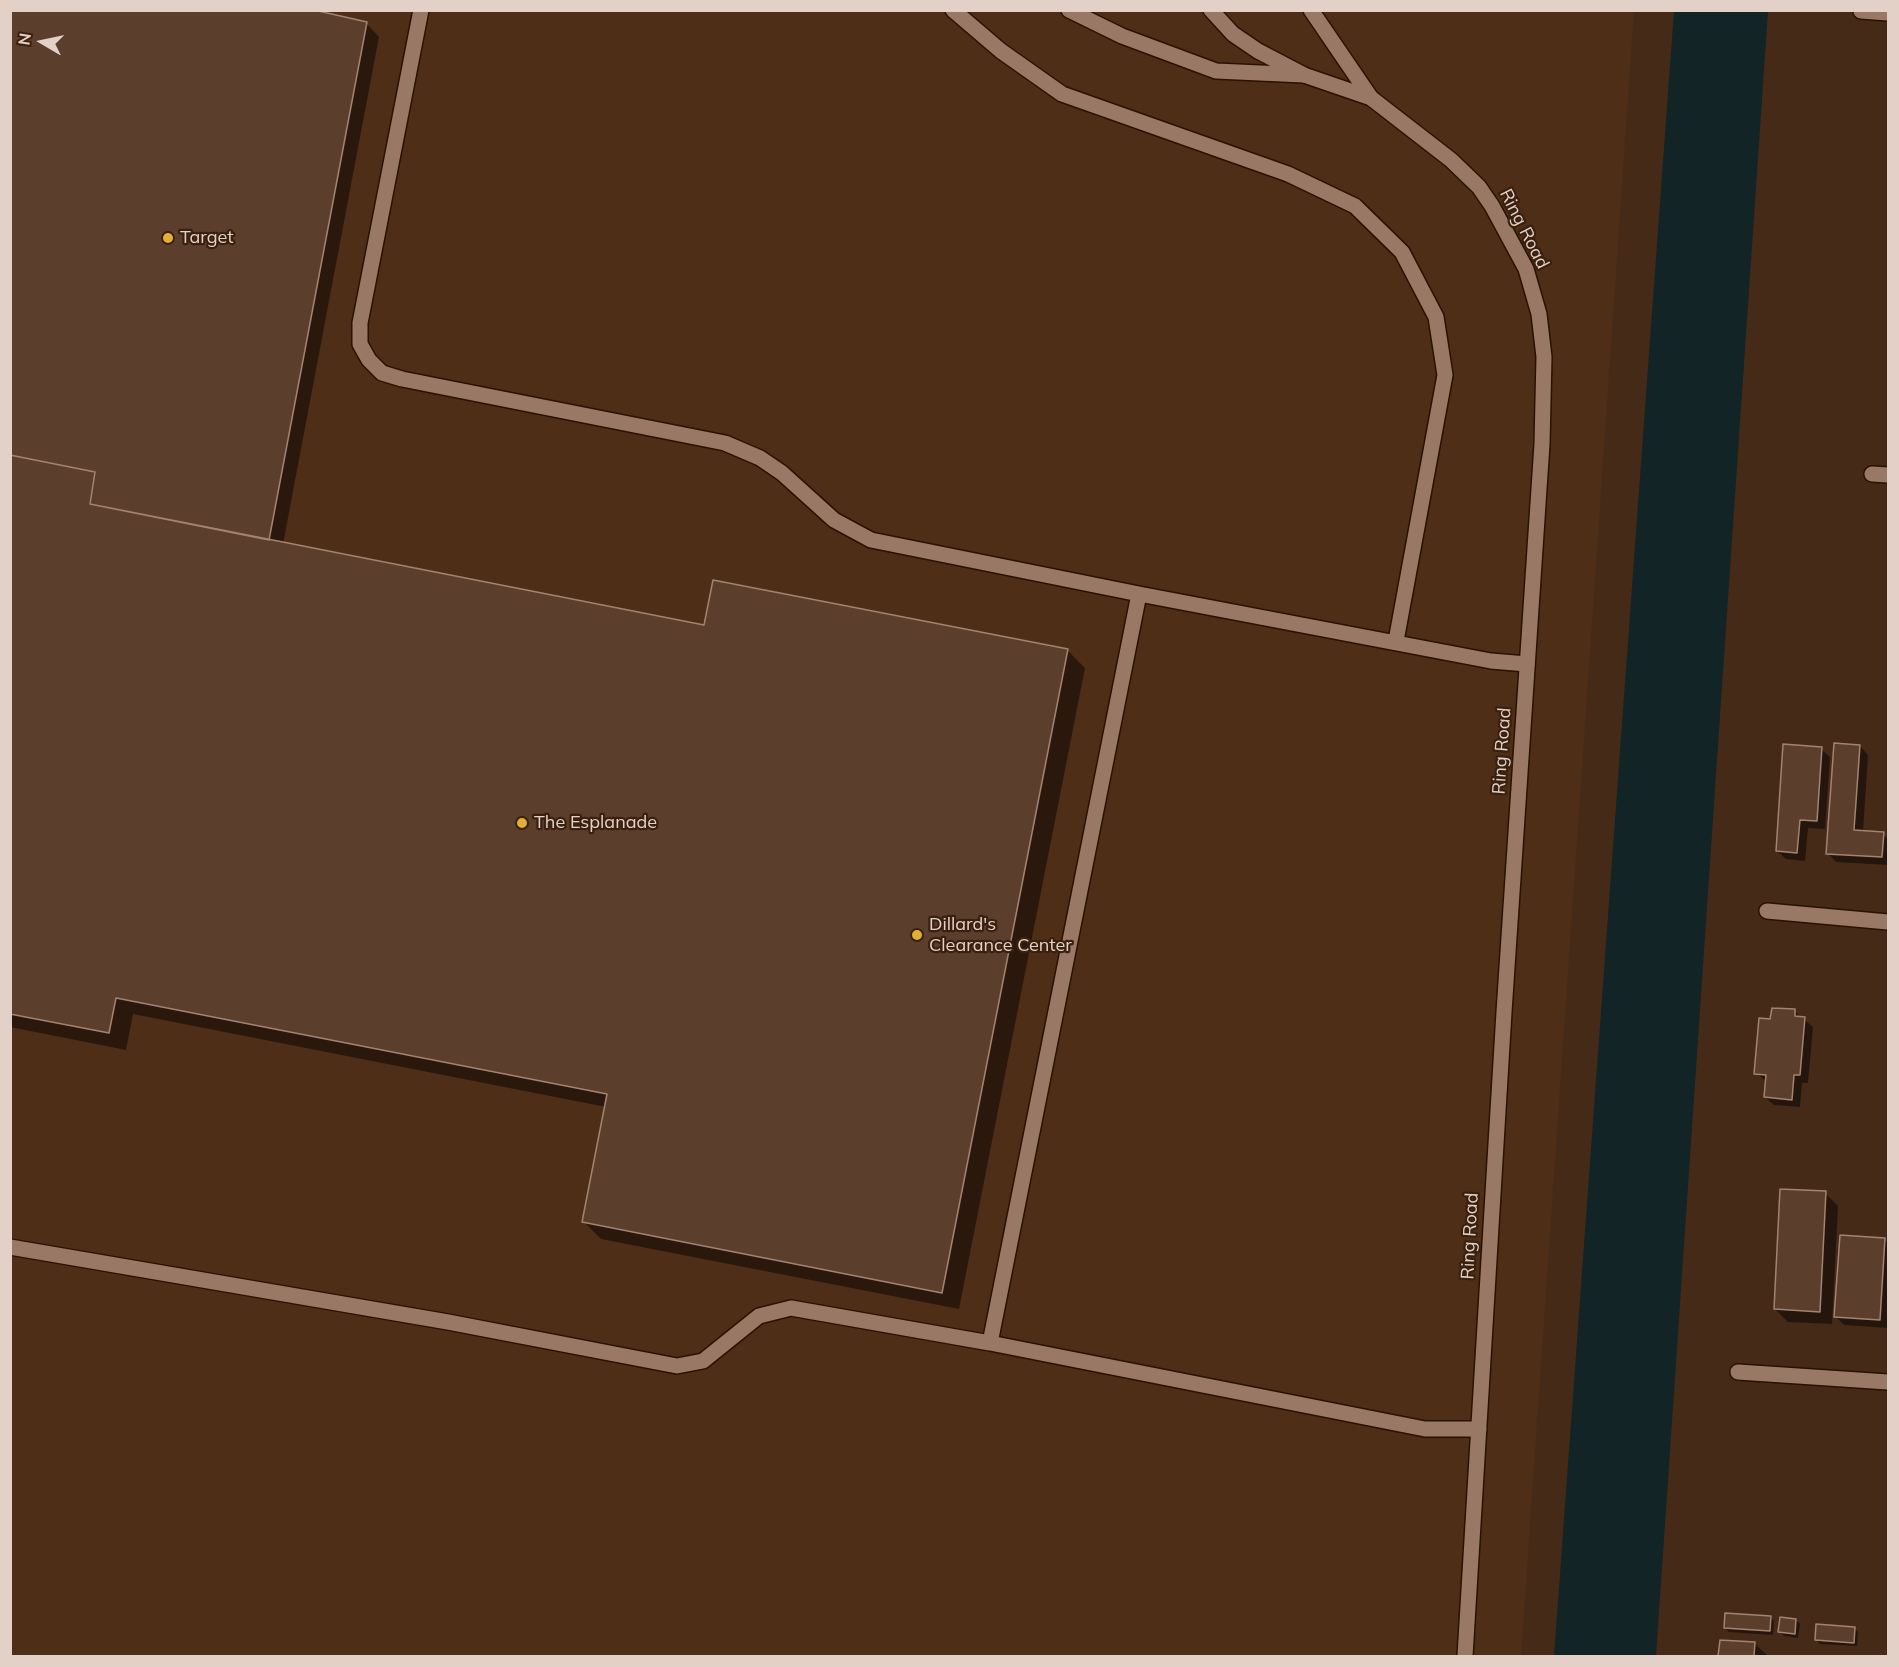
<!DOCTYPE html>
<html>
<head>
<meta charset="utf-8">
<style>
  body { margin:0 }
  #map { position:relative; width:1899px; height:1667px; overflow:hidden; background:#452a18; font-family:Mulish,sans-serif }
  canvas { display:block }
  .frame { position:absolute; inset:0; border:12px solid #e3d1c7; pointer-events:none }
  .north { position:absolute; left:12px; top:12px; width:60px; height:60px; -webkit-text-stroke:4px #3a200e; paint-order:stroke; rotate:279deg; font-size:16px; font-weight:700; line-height:24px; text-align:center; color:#e3d1c7 }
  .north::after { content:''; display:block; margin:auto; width:21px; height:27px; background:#e3d1c7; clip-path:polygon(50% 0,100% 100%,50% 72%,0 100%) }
</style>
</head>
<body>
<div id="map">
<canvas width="1899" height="1667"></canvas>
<div class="frame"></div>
<div class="north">N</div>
</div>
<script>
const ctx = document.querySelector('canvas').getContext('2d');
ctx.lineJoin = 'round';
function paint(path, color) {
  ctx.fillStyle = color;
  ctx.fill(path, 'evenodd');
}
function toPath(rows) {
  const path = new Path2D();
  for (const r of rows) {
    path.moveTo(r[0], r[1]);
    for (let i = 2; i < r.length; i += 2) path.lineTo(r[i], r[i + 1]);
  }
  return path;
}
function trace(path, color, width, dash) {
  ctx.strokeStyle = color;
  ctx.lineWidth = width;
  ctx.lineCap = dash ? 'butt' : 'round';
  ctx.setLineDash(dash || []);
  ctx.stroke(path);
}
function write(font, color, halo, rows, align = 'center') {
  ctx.font = font + ' Mulish,sans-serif';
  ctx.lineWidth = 4.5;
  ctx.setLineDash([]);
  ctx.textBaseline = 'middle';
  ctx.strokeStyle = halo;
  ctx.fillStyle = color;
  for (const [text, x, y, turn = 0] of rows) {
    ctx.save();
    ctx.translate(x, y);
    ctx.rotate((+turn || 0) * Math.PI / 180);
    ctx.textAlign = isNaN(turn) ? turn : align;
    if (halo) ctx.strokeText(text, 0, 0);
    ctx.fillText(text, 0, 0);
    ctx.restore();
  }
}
const built = toPath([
  [11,11,1634,11,1521,1656,11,1656]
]);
const water = toPath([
  [1674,11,1768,11,1656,1656,1554,1656]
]);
const shadow = toPath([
  [10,10,366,23,379,37,283,544,705,627,1067,650,1085,668,959,1309,601,1239,584,1222,606,1107,133,1014,126,1050,10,1027],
  [1860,746,1868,755,1863,832,1883,834,1888,839,1888,865,1836,862,1828,853],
  [1821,749,1830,757,1825,829,1808,828,1805,861,1786,859,1777,851],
  [1794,1011,1813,1027,1808,1083,1802,1083,1800,1107,1774,1105,1765,1097,1767,1082,1756,1073,1772,1021],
  [1825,1193,1838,1206,1832,1324,1788,1322,1775,1309],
  [1884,1239,1888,1243,1888,1328,1844,1325,1836,1317],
  [1770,1617,1774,1621,1773,1635,1729,1632,1725,1628],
  [1796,1620,1800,1624,1798,1638,1784,1636,1780,1632],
  [1854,1628,1858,1632,1857,1646,1820,1644,1817,1640],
  [1721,1641,1754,1643,1768,1656,1720,1656]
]);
const building = toPath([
  [10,10,314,10,367,22,269,540,90,504,95,472,10,455,10,10],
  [10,455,95,472,90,504,704,625,713,580,1068,649,942,1293,582,1222,607,1094,116,998,109,1033,10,1014,10,455],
  [1834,743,1860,745,1854,830,1884,832,1882,857,1826,854,1834,743],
  [1783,744,1822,747,1817,821,1800,820,1797,853,1776,851,1783,744],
  [1772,1008,1795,1009,1795,1016,1805,1017,1800,1075,1794,1075,1792,1100,1764,1097,1766,1075,1754,1074,1759,1018,1770,1019,1772,1008],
  [1780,1189,1826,1191,1820,1312,1774,1309,1780,1189],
  [1840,1235,1885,1238,1880,1320,1834,1317,1840,1235],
  [1725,1613,1771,1616,1770,1631,1724,1628,1725,1613],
  [1780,1617,1796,1619,1795,1634,1778,1632,1780,1617],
  [1816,1624,1855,1627,1854,1643,1815,1640,1816,1624],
  [1720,1640,1755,1642,1754,1656,1718,1656,1720,1640]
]);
const lane = toPath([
  [953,10,1001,51,1062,94,1288,174,1355,206,1402,252,1436,317,1445,375,1396,641],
  [1139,594,1491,661,1527,664],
  [10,1247,448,1322,677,1366,703,1361,759,1316,791,1308,990,1343,1139,594,871,540,834,520,782,473,760,458,725,443,402,379,382,373,369,360,360,344,360,323,421,10],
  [990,1343,1425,1429,1479,1429]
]);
const street = toPath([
  [1211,10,1233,34,1258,51,1304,75,1371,98,1451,160,1479,187,1492,206,1526,269,1539,314,1544,357,1542,444,1504,1012,1465,1656],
  [1861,11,1888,13],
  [1872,474,1888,475],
  [1767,911,1888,922],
  [1738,1372,1888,1382]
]);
const secondary = toPath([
  [1069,10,1122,36,1216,71,1304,75],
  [1311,10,1371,98]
]);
const markers = [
  [168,238,6,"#e1af34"],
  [522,823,6,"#e1af34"],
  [917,935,6,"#e1af34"]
];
const streetNames = [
  ["Ring Road",1524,229,63],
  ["Ring Road",1502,751,-86],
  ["Ring Road",1470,1236,-87]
];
const poiNames = [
  ["Target",180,238],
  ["The Esplanade",534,823],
  ["Dillard's",929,925],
  ["Clearance Center",929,946]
];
paint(built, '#4f2e17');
paint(water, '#122425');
paint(shadow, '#0007');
paint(building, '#5b3e2c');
trace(building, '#a4846f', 1.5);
trace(lane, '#2a1202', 18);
trace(street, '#2a1202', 18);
trace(secondary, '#2a1202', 18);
trace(lane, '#997965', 15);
trace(street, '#997965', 15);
trace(secondary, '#997965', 15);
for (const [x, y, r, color] of markers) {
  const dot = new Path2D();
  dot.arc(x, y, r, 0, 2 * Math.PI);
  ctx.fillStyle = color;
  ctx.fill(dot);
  trace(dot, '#3a200e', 2);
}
write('18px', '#e3d1c7', '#3a200e', streetNames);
write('18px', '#e3d1c7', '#3a200e', poiNames, 'left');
</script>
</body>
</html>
